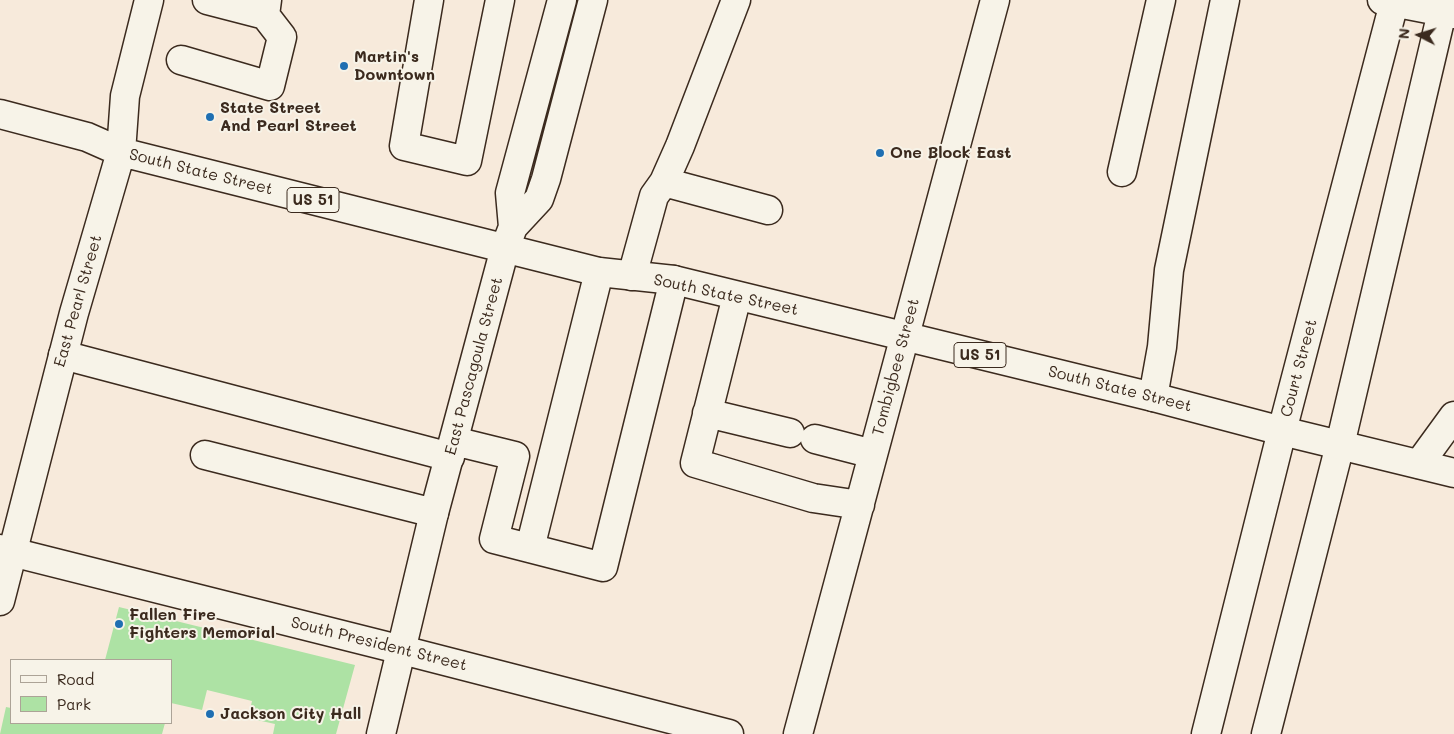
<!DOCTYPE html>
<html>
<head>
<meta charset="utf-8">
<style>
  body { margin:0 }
  #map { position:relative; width:1454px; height:734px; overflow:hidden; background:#f7eadb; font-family:Mali,sans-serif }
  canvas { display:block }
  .legend { position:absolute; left:10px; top:659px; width:162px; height:65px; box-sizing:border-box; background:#f7f3e8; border:1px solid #aca397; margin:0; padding:6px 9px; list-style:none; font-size:15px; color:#3b2a1e }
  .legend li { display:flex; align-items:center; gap:10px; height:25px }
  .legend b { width:25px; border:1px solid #aca397 }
  .north { position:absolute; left:1394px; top:10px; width:50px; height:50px; -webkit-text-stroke:4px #f7f3e8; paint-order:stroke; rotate:275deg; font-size:14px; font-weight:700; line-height:20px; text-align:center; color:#3b2a1e }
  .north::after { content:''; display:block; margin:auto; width:18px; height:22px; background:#3b2a1e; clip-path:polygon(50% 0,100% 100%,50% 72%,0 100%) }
</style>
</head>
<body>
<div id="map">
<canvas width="1454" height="734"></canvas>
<ul class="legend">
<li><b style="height:6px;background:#f7f3e8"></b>Road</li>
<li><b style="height:14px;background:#ade2a4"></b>Park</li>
</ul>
<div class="north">N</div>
</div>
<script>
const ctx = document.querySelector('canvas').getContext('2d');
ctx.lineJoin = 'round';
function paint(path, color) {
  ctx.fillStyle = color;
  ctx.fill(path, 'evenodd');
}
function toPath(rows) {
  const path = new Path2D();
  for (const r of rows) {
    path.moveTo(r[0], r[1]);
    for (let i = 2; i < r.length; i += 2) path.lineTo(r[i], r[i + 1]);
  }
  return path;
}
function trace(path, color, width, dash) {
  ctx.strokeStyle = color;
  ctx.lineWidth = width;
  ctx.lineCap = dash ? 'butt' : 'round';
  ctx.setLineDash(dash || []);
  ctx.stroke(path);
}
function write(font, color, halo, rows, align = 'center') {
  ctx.font = font + ' Mali,sans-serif';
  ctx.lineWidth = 4;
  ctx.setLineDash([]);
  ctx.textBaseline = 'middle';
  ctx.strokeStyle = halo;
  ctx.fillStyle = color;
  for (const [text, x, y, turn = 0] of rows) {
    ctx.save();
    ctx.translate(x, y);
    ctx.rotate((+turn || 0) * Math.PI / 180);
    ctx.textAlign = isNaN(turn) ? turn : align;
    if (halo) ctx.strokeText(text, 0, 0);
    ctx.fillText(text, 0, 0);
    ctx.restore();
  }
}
const green = toPath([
  [119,607,355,665,336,734,273,734,275,724,248,718,252,701,207,690,202,710,171,703,171,660,105,660],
  [6,707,11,708,11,723,165,723,162,734,0,734]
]);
const minor = toPath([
  [207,0,265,15],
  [429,0,404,146,467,161,500,0],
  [1382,0,1454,14],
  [181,60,270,86,282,37,265,15,267,0],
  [1122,172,1161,0],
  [664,182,680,146,736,0],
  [632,276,654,196,664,182,768,210],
  [737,296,695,463,813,498,860,505],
  [63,355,450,457],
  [1153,397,1162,347,1169,270,1225,0],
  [707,413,790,433],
  [815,439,873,454],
  [454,441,515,456,494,539,603,567,674,280],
  [205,455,434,513],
  [1419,464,1454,416],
  [530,548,599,272],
  [0,549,402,650,729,734],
  [798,734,995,0],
  [1206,734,1282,431,1394,3],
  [1266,734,1340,445,1442,12]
]);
const major = toPath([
  [0,114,87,137,121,152,599,272,674,280,1153,397,1282,431,1454,473],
  [513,227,539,199,546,179,593,0],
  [0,601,74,313,121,152,125,96,149,0],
  [381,734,434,513,505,248,513,227,510,193,562,0]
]);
const markers = [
  [344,66,5,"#1f6fb2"],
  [210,117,5,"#1f6fb2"],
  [880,153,5,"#1f6fb2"],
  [119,624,5,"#1f6fb2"],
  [210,714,5,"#1f6fb2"]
];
const shields = [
  [313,200,52],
  [980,355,52]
];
const shieldNames = [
  ["US 51",313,200],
  ["US 51",980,355]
];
const poiNames = [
  ["Martin's",354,57],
  ["Downtown",354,75],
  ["State Street",220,108],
  ["And Pearl Street",220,126],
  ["One Block East",890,153],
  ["Fallen Fire",129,615],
  ["Fighters Memorial",129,633],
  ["Jackson City Hall",220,714]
];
const streetNames = [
  ["South State Street",201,172,14],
  ["South State Street",726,295,12],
  ["East Pearl Street",78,301,-74],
  ["East Pascagoula Street",474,366,-75],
  ["Tombigbee Street",896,367,-75],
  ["Court Street",1299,368,-75],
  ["South State Street",1120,389,14],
  ["South President Street",379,644,14]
];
paint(green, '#ade2a4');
trace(minor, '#3b2a1e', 31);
trace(major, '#3b2a1e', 31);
trace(minor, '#f7f3e8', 28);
trace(major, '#f7f3e8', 28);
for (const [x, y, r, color] of markers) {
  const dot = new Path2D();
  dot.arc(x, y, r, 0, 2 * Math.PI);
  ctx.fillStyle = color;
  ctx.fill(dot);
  trace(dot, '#f7f3e8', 2);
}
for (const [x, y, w] of shields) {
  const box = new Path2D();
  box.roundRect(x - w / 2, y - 12.5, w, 25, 4);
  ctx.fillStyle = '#f7f3e8';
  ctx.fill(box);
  trace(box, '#3b2a1e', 1);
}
write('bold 15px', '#3b2a1e', null, shieldNames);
write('bold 16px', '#3b2a1e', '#f7f3e8', poiNames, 'left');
write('16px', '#3b2a1e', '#f7f3e8', streetNames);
</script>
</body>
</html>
